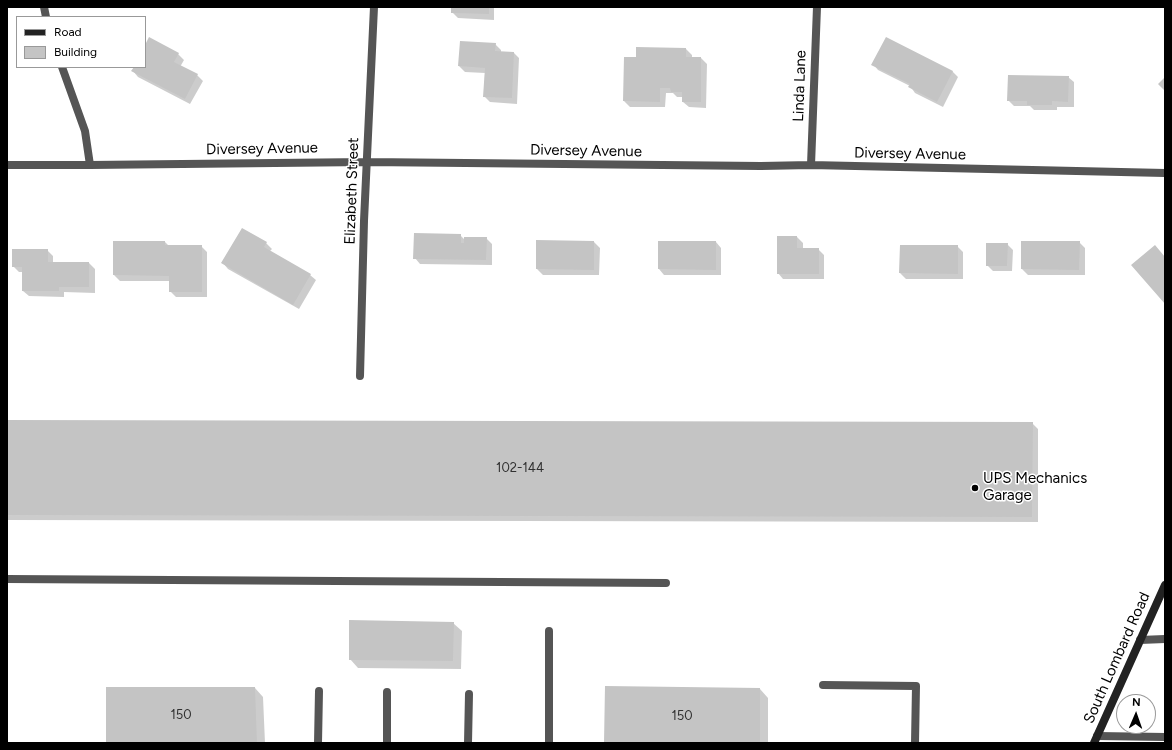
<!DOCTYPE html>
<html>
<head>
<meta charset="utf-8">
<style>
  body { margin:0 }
  #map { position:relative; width:1172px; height:750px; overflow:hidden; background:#fff; font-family:Figtree,sans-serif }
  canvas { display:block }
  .frame { position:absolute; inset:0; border:8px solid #000; pointer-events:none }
  .legend { position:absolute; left:16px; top:16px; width:130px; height:52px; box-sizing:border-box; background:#fff; border:1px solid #999; margin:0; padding:5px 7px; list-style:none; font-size:12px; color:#000 }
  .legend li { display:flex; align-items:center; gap:8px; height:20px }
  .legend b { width:20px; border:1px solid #999 }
  .north { position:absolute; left:1116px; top:694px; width:40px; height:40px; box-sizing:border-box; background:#fff; border:1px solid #999; border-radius:50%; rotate:2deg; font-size:11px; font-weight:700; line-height:16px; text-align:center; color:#000 }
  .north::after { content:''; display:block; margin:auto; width:14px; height:18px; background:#000; clip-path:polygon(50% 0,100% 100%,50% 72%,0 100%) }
</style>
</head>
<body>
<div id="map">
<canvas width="1172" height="750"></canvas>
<div class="frame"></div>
<ul class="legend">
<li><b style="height:5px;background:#222"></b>Road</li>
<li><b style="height:11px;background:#c4c4c4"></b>Building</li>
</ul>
<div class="north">N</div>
</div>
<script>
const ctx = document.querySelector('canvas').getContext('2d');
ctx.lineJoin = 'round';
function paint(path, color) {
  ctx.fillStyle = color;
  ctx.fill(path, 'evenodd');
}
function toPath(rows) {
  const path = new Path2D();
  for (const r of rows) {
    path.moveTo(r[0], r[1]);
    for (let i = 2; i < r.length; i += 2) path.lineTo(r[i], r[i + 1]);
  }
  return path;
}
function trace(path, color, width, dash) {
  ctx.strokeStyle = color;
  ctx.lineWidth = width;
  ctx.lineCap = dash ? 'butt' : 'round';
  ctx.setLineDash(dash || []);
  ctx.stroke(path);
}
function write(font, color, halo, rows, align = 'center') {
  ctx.font = font + ' Figtree,sans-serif';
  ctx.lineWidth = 3;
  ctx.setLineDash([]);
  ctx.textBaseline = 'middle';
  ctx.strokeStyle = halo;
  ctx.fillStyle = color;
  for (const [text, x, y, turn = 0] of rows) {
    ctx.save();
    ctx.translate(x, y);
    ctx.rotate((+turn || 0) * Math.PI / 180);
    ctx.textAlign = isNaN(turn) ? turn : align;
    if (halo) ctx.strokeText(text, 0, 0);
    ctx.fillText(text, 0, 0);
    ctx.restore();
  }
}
const shadow = toPath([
  [452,7,494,7,494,20,458,18,452,12],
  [149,39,178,54,184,60,180,67,197,75,203,81,190,104,138,77,133,71,135,67,145,67,145,47],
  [495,44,501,50,501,52,514,53,519,58,517,104,490,102,484,96,485,73,465,72,459,66],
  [686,49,692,55,692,58,701,58,707,64,706,108,689,107,683,102,683,97,677,97,673,93,666,93,665,107,630,107,624,101,637,58],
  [873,64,952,71,958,77,943,107,915,93,910,86,878,70],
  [1068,77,1074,82,1074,107,1057,107,1057,110,1034,110,1030,106,1014,106,1008,100],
  [460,235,465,240,486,238,492,244,492,265,420,264,415,258],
  [797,237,803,243,803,249,818,249,824,255,824,279,783,279,778,273],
  [114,242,165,242,169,246,201,246,207,252,207,297,176,297,170,291,170,281,120,281,114,275],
  [594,242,600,248,599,275,543,275,537,269],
  [659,242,716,242,721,248,721,275,664,275,659,269],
  [1022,242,1079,242,1085,248,1085,275,1028,275,1022,269],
  [266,243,272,249,270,251,310,275,316,280,299,309,228,269,223,263],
  [1007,244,1013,250,1012,271,993,271,987,265],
  [957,246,963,252,963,279,906,279,900,273],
  [47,250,53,256,53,263,89,263,95,269,95,293,64,292,64,297,29,296,23,291,23,272,19,272,13,266],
  [7,421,1032,423,1038,429,1038,522,7,520],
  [453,623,462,631,461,669,358,668,350,659],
  [255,688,263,697,265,743,107,743],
  [760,689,768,698,768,743,605,743]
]);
const building = toPath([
  [451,7,489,7,489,14,451,13],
  [149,37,179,53,174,62,198,74,185,99,131,71,134,67,145,67,145,45],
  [886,37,953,71,937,102,908,87,910,84,871,65],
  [460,41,496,43,495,51,514,52,512,98,483,97,485,68,458,66],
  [636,47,686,48,686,57,701,57,701,102,682,102,682,92,671,92,670,88,660,88,660,102,623,101,624,57,636,57],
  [1008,75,1069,76,1068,102,1052,101,1052,105,1027,105,1027,101,1007,101],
  [1165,77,1165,91,1158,84],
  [242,228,267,242,264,247,311,274,293,305,221,263],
  [414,233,461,234,461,243,464,243,464,237,487,237,486,260,413,259],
  [777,236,797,236,797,248,819,248,819,274,777,274],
  [536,240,594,241,594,270,536,269],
  [113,241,165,241,165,245,202,245,202,292,169,292,169,276,113,275],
  [658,241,716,241,716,270,658,269],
  [1021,241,1080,241,1079,270,1021,269],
  [986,243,1008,243,1007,266,986,266],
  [900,245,958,245,958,274,899,273],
  [1155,245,1165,257,1165,304,1131,265],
  [12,249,48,249,48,262,89,262,89,287,59,287,59,291,22,291,22,267,12,267],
  [7,420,1033,422,1032,517,7,515],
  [349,620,454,622,453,661,349,660],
  [605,686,760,688,760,743,604,743],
  [106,687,255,687,257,743,106,743]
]);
const lane = toPath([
  [7,579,666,583],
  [549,631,549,743],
  [1140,640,1165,639],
  [823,685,916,686,915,743],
  [1097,736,1165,737],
  [318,743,319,691],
  [387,743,387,692],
  [468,743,469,694]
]);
const street = toPath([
  [44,7,46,17],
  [62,67,85,131,90,165],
  [7,165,90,165,367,162,761,166,811,165,1165,173],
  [811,165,817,7],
  [360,376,364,221,374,7]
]);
const secondary = toPath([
  [1094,743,1165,585]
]);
const markers = [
  [975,488,4,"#000"]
];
const numberNames = [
  ["102-144",520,468],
  ["150",181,715],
  ["150",682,716]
];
const streetNames = [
  ["Linda Lane",800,86,-88],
  ["Diversey Avenue",262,149,-1],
  ["Diversey Avenue",586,151,1],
  ["Diversey Avenue",910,154,1],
  ["Elizabeth Street",352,191,-88],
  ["South Lombard Road",1117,658,-66]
];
const poiNames = [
  ["UPS Mechanics",983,479],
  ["Garage",983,496]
];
paint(shadow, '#0003');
paint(building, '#c4c4c4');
trace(lane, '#555', 8);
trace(street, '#555', 8);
trace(secondary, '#222', 8);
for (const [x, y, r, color] of markers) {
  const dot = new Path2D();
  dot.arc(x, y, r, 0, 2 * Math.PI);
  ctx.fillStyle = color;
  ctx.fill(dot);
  trace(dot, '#fff', 1.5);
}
write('13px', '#313131', null, numberNames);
write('15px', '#000', '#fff', streetNames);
write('15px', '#000', '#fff', poiNames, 'left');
</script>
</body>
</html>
